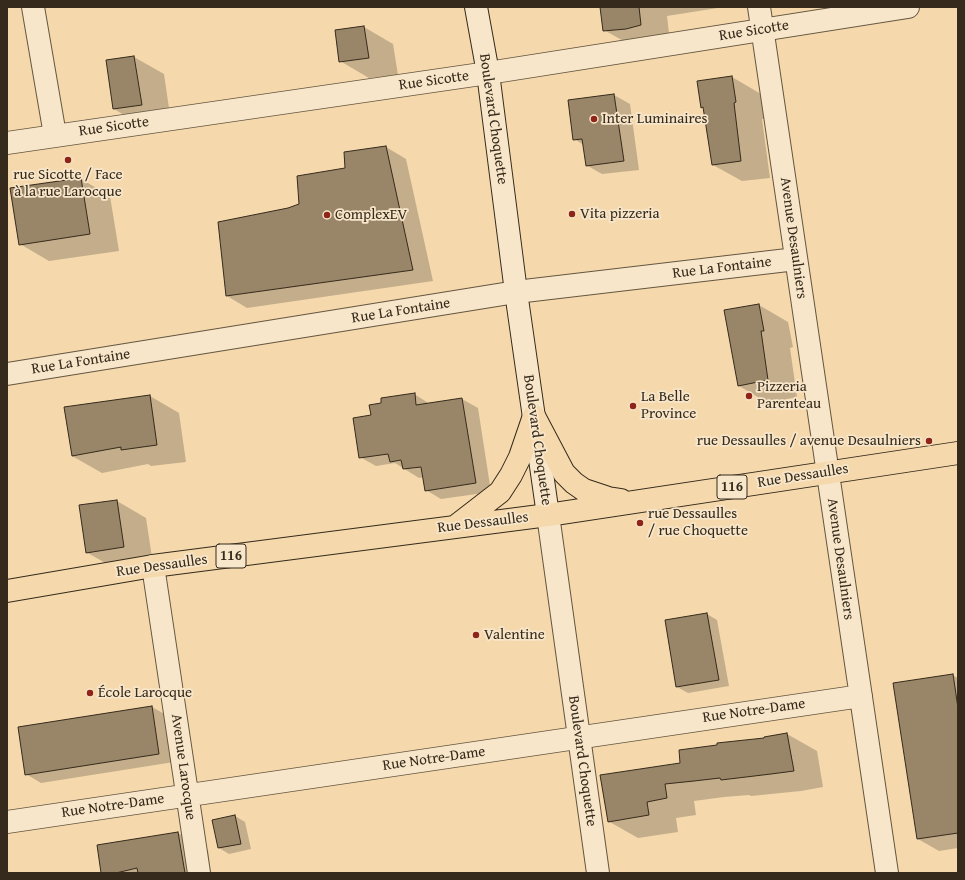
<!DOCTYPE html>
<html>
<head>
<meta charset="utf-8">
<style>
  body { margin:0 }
  #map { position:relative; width:965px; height:880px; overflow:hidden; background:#f5d9ad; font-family:"Gentium Book Plus",serif }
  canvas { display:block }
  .frame { position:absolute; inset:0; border:8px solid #352a1b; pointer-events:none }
</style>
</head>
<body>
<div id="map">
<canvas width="965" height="880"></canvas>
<div class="frame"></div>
</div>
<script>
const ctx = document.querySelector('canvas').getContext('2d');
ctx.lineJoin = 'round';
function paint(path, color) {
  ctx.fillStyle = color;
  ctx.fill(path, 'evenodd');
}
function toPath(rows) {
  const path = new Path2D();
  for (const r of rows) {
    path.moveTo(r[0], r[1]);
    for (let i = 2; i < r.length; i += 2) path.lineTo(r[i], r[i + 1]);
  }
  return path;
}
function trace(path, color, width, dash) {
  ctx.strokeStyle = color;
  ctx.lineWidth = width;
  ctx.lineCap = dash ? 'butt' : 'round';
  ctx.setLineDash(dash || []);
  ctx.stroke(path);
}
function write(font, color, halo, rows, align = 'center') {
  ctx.font = font + ' "Gentium Book Plus",serif';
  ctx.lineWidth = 3.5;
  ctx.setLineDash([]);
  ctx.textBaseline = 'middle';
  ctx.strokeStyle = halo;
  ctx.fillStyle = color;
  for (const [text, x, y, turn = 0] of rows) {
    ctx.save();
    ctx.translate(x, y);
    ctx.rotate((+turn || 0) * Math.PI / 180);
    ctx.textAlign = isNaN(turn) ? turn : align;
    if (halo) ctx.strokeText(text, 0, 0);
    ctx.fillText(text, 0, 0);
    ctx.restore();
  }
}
const shadow = toPath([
  [602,7,724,7,667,16,670,42,634,47,604,30],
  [364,27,393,44,398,75,369,78,340,61],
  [134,57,164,74,171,122,143,126,114,109,107,60],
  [732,77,761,94,765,119,762,119,770,178,742,181,713,165,704,108,702,107],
  [614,95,630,104,639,170,602,174,586,165,584,145,574,139,569,101],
  [386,147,406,159,433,281,247,308,227,296,300,205,346,169],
  [81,179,110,196,119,251,49,261,20,244],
  [759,305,788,322,793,347,790,348,797,397,768,403,739,386],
  [414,394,430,404,462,399,478,408,491,492,441,499,426,490,424,477,419,478,395,463,376,466,360,457,372,416,383,404],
  [150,396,179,413,186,462,151,466,148,464,102,473,72,456,65,408,114,400],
  [117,501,146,518,153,564,116,569,86,552],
  [707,614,717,620,729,686,688,693,677,687],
  [952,675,958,678,958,848,939,851,918,839],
  [152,707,168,716,174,762,41,783,26,774],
  [787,734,817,751,823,787,801,791,751,796,749,795,724,797,694,801,696,815,676,818,678,832,638,838,608,821,681,764,765,739,765,737],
  [235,816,245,822,251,849,229,854,219,848],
  [178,833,208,850,211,873,102,873,98,846]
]);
const building = toPath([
  [600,7,639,7,641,25,626,29,603,31,600,7],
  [364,26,369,58,339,62,335,30,364,26],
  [134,56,142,105,113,109,106,60,134,56],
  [732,76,736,102,734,103,741,161,712,165,703,107,701,108,697,81,732,76],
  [614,94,624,161,586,166,582,139,573,140,568,100,614,94],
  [386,146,413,270,226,296,218,222,288,208,299,204,297,176,345,168,344,152,386,146],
  [81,178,90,234,19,245,10,188,81,178],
  [759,304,764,331,761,331,768,380,738,386,724,310,759,304],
  [415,393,416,405,462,398,476,483,425,491,421,467,403,469,401,460,390,462,388,454,359,458,353,418,371,415,369,405,381,403,381,398,415,393],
  [150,395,157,445,121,450,121,447,72,456,64,407,150,395],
  [117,500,124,547,86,553,79,505,117,500],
  [707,613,719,680,676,687,665,620,707,613],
  [953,674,958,708,958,833,917,839,893,683,953,674],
  [152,706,159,754,25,775,18,727,152,706],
  [787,733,794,771,771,774,721,780,720,778,694,781,665,784,667,798,647,802,649,815,608,822,600,775,680,763,679,750,717,745,717,743,764,738,764,737,787,733],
  [235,815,241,844,218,848,212,820,235,815],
  [178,832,185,873,138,873,137,868,116,873,101,873,97,845,178,832]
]);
const minor = toPath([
  [33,7,55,135],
  [759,7,887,873],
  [7,374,516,292,796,259],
  [153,566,199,873],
  [7,822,861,696]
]);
const tertiary = toPath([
  [7,143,488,73,908,7],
  [548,515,598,873]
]);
const secondary = toPath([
  [476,7,488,73,516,292,548,515]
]);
const primary = toPath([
  [534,416,564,473,574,483,584,490,608,498,621,500],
  [456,526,500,492,511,475,520,457,534,416],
  [7,591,153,566,548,515,958,453]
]);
const markers = [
  [594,119,4,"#8f2418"],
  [68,160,4,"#8f2418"],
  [572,214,4,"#8f2418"],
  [327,215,4,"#8f2418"],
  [749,396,4,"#8f2418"],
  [633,406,4,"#8f2418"],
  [929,441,4,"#8f2418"],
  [640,523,4,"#8f2418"],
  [476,635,4,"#8f2418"],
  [90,693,4,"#8f2418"]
];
const shields = [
  [732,487,30],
  [231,556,30]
];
const shieldNames = [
  ["116",732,487],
  ["116",231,556]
];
const streetNames = [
  ["Rue Sicotte",754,31,-9],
  ["Rue Sicotte",434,81,-8],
  ["Boulevard Choquette",493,119,82],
  ["Rue Sicotte",114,127,-8],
  ["Avenue Desaulniers",793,238,82],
  ["Rue La Fontaine",722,268,-7],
  ["Rue La Fontaine",401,311,-9],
  ["Rue La Fontaine",81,362,-9],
  ["Boulevard Choquette",537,440,82],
  ["Rue Dessaulles",803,476,-9],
  ["Rue Dessaulles",483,523,-7],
  ["Avenue Desaulniers",840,559,82],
  ["Rue Dessaulles",162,566,-8],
  ["Rue Notre-Dame",754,711,-8],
  ["Rue Notre-Dame",434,759,-8],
  ["Boulevard Choquette",582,761,82],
  ["Avenue Larocque",183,767,82],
  ["Rue Notre-Dame",113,806,-8]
];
const poiNames = [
  ["Inter Luminaires",602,119],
  ["rue Sicotte / Face",68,175,"center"],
  ["à la rue Larocque",68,192,"center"],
  ["Vita pizzeria",580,214],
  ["ComplexEV",335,215],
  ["Pizzeria",757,387],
  ["Parenteau",757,404],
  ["La Belle",641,397],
  ["Province",641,414],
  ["rue Dessaulles / avenue Desaulniers",921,441,"right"],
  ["rue Dessaulles",648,514],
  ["/ rue Choquette",648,531],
  ["Valentine",484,635],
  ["École Larocque",98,693]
];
paint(shadow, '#0003');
paint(building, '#998567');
trace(building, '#352a1b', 1);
trace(minor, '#655640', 24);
trace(tertiary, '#655640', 24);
trace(secondary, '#352a1b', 24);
trace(primary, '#352a1b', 24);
trace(minor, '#f8e6ca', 22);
trace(tertiary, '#f8e6ca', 22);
trace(secondary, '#f8e6ca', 22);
trace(primary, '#f5d9ad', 22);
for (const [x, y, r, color] of markers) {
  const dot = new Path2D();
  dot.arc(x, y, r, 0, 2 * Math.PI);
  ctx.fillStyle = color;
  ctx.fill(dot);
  trace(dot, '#f8e6ca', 1.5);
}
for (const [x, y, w] of shields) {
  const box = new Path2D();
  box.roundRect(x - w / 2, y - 12, w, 24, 3);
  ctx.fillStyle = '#f8e6ca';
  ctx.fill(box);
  trace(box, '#352a1b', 1);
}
write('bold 14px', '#352a1b', null, shieldNames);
write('15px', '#352a1b', '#f8e6ca', streetNames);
write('15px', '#352a1b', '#f8e6ca', poiNames, 'left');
</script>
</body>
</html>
